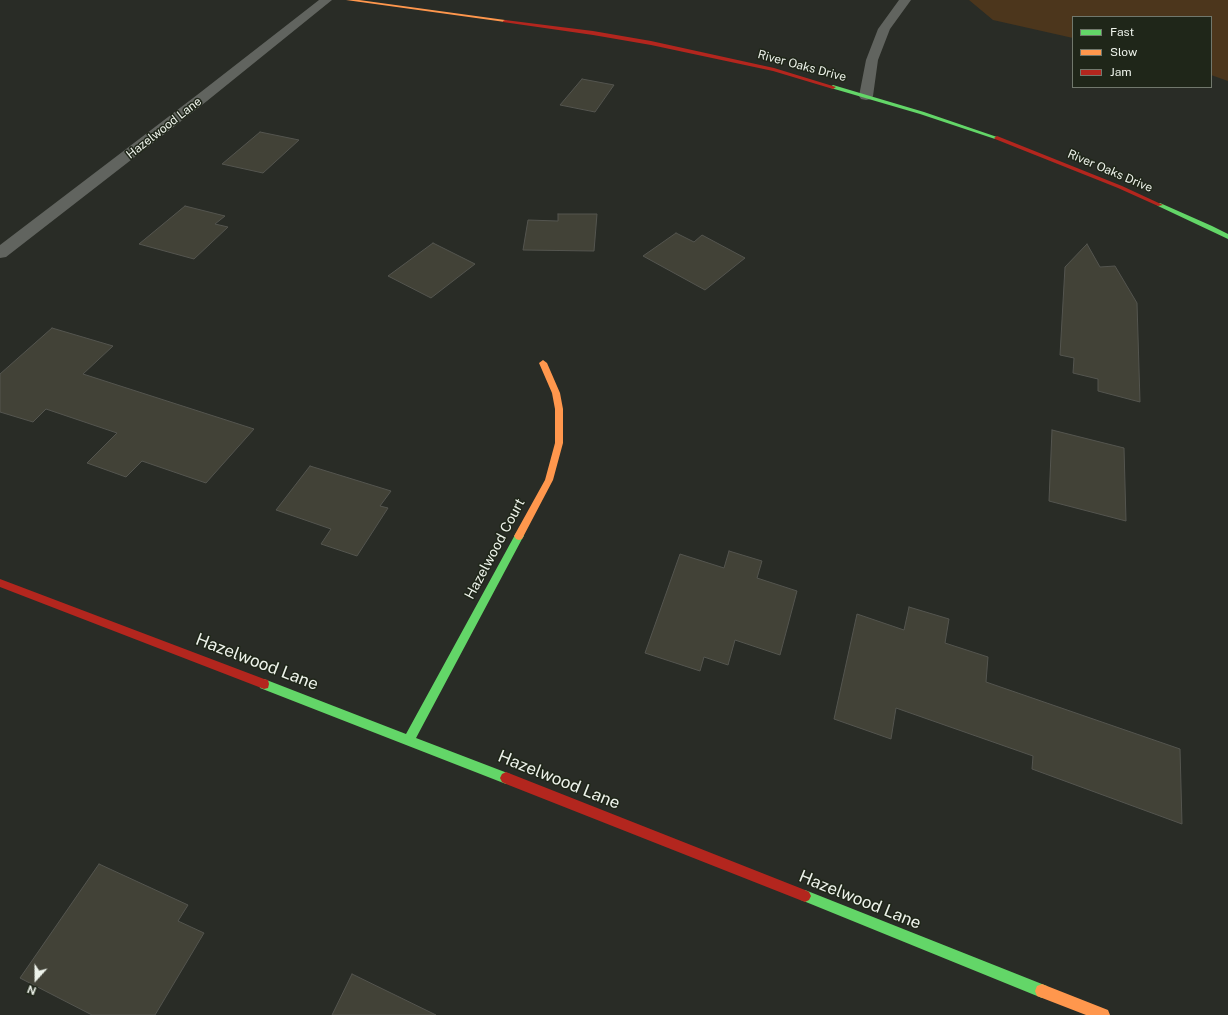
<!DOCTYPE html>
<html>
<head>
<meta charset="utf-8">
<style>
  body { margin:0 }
  #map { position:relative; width:1228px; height:1015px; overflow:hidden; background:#292c26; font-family:"Public Sans",sans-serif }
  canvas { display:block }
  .legend { position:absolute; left:1072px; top:16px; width:140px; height:72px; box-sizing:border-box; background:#1f2619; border:1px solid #71786d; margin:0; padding:5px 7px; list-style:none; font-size:12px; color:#edf2ea }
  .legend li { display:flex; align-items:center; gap:8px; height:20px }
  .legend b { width:20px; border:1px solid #71786d }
  .north { position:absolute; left:16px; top:959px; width:40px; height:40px; -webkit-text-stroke:3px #1f2619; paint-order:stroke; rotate:201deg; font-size:11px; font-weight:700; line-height:16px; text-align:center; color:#edf2ea }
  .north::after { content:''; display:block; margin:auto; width:14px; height:18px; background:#edf2ea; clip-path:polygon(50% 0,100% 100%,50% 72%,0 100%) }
</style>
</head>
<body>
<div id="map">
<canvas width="1228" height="1015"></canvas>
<ul class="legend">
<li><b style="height:5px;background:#63d668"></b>Fast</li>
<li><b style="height:5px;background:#ff974d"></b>Slow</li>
<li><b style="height:5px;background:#b3261e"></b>Jam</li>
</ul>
<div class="north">N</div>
</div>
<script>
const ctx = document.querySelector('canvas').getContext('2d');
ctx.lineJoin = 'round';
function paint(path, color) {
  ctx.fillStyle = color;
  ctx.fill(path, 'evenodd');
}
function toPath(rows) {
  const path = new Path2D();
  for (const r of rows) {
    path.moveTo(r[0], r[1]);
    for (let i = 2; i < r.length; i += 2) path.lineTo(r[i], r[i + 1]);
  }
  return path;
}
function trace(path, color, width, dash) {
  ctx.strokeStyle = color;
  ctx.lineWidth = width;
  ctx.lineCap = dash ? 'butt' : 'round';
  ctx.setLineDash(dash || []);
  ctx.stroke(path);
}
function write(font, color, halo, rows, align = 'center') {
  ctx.font = font + ' "Public Sans",sans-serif';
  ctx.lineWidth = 3;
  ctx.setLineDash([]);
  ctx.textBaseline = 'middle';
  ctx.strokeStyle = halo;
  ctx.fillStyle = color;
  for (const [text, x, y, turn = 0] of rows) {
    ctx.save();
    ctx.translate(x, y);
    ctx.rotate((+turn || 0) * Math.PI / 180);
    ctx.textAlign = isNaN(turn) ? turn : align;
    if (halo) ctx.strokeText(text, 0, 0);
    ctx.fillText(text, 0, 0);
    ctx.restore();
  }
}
const green = toPath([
  [969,0,1228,0,1228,81,1211,75,1211,17,1073,17,1073,38,993,20]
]);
const building = toPath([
  [582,79,614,85,595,112,560,105,582,79],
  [260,132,299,140,263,173,222,164,260,132],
  [185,206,225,216,215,224,228,227,194,259,139,244,185,206],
  [558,214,597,214,594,251,523,250,528,220,558,221,558,214],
  [676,233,694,242,702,235,745,258,705,290,643,256,676,233],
  [433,243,475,264,431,298,388,276,433,243],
  [1087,244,1100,267,1115,266,1137,303,1140,402,1098,391,1098,379,1073,373,1074,358,1060,355,1065,267,1087,244],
  [52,328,113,346,83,374,254,429,206,483,142,461,126,477,87,463,117,433,46,409,33,422,0,412,0,374,52,328],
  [1052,430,1124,448,1126,521,1049,501,1052,430],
  [310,466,391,491,380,506,388,508,357,556,321,544,331,529,276,510,310,466],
  [729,551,762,561,757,578,797,591,780,655,735,640,728,665,704,657,700,671,645,653,680,554,724,568,729,551],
  [909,607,949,619,945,643,988,657,986,682,1180,749,1182,824,1032,769,1033,756,896,708,891,739,834,719,857,614,904,630,909,607],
  [99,864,188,905,178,921,204,933,155,1015,92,1015,20,978,99,864],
  [352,974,436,1015,332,1015,352,974]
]);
const street = toPath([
  [319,0,332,0,207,101,6,257,0,258,0,245,197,95,319,0],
  [899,0,911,0,890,29,878,60,873,96,871,99,866,100,861,99,859,96,866,60,878,29,899,0]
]);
const fast = toPath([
  [833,85,924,112,1000,138,995,139,920,114,831,88,830,87,833,85],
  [1160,203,1212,226,1228,234,1228,239,1158,206,1157,205,1160,203],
  [519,532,522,533,524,536,522,539,416,738,510,774,512,778,510,782,506,784,260,688,259,684,260,680,264,679,406,734,516,533,519,532],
  [805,890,1047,986,1049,991,1047,996,1042,998,801,900,799,896,801,892,805,890]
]);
const slow = toPath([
  [346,0,359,0,505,20,507,21,505,22,346,0],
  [543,360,547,363,560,393,563,409,563,443,553,480,522,539,519,540,516,539,514,536,545,480,555,443,555,409,552,393,539,363,543,360],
  [1042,984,1108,1010,1110,1015,1086,1015,1037,996,1035,991,1037,986,1042,984]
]);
const jam = toPath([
  [505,20,593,31,651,41,774,68,836,87,833,89,773,71,651,45,593,35,503,22,503,21,505,20],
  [997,136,1122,186,1163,205,1158,206,1118,188,995,139,994,138,997,136],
  [0,579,264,679,268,680,269,684,268,688,264,689,0,587,0,579],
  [506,772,805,890,809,892,811,896,809,900,805,902,506,784,502,782,500,778,502,774,506,772]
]);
const farStreetnames = [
  ["River Oaks Drive",802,66,15],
  ["Hazelwood Lane",164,128,-38],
  ["River Oaks Drive",1110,171,23]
];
const streetNames = [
  ["Hazelwood Court",495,549,-62]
];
const nearStreetnames = [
  ["Hazelwood Lane",257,662,21],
  ["Hazelwood Lane",559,780,22],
  ["Hazelwood Lane",860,900,22]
];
paint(green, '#4c361c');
paint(building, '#424237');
trace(building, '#54554f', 1);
paint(street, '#61645f');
paint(fast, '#63d668');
paint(slow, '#ff974d');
paint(jam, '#b3261e');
write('12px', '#edf2ea', '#1f2619', farStreetnames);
write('14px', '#edf2ea', '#1f2619', streetNames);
write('17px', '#edf2ea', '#1f2619', nearStreetnames);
</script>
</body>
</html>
